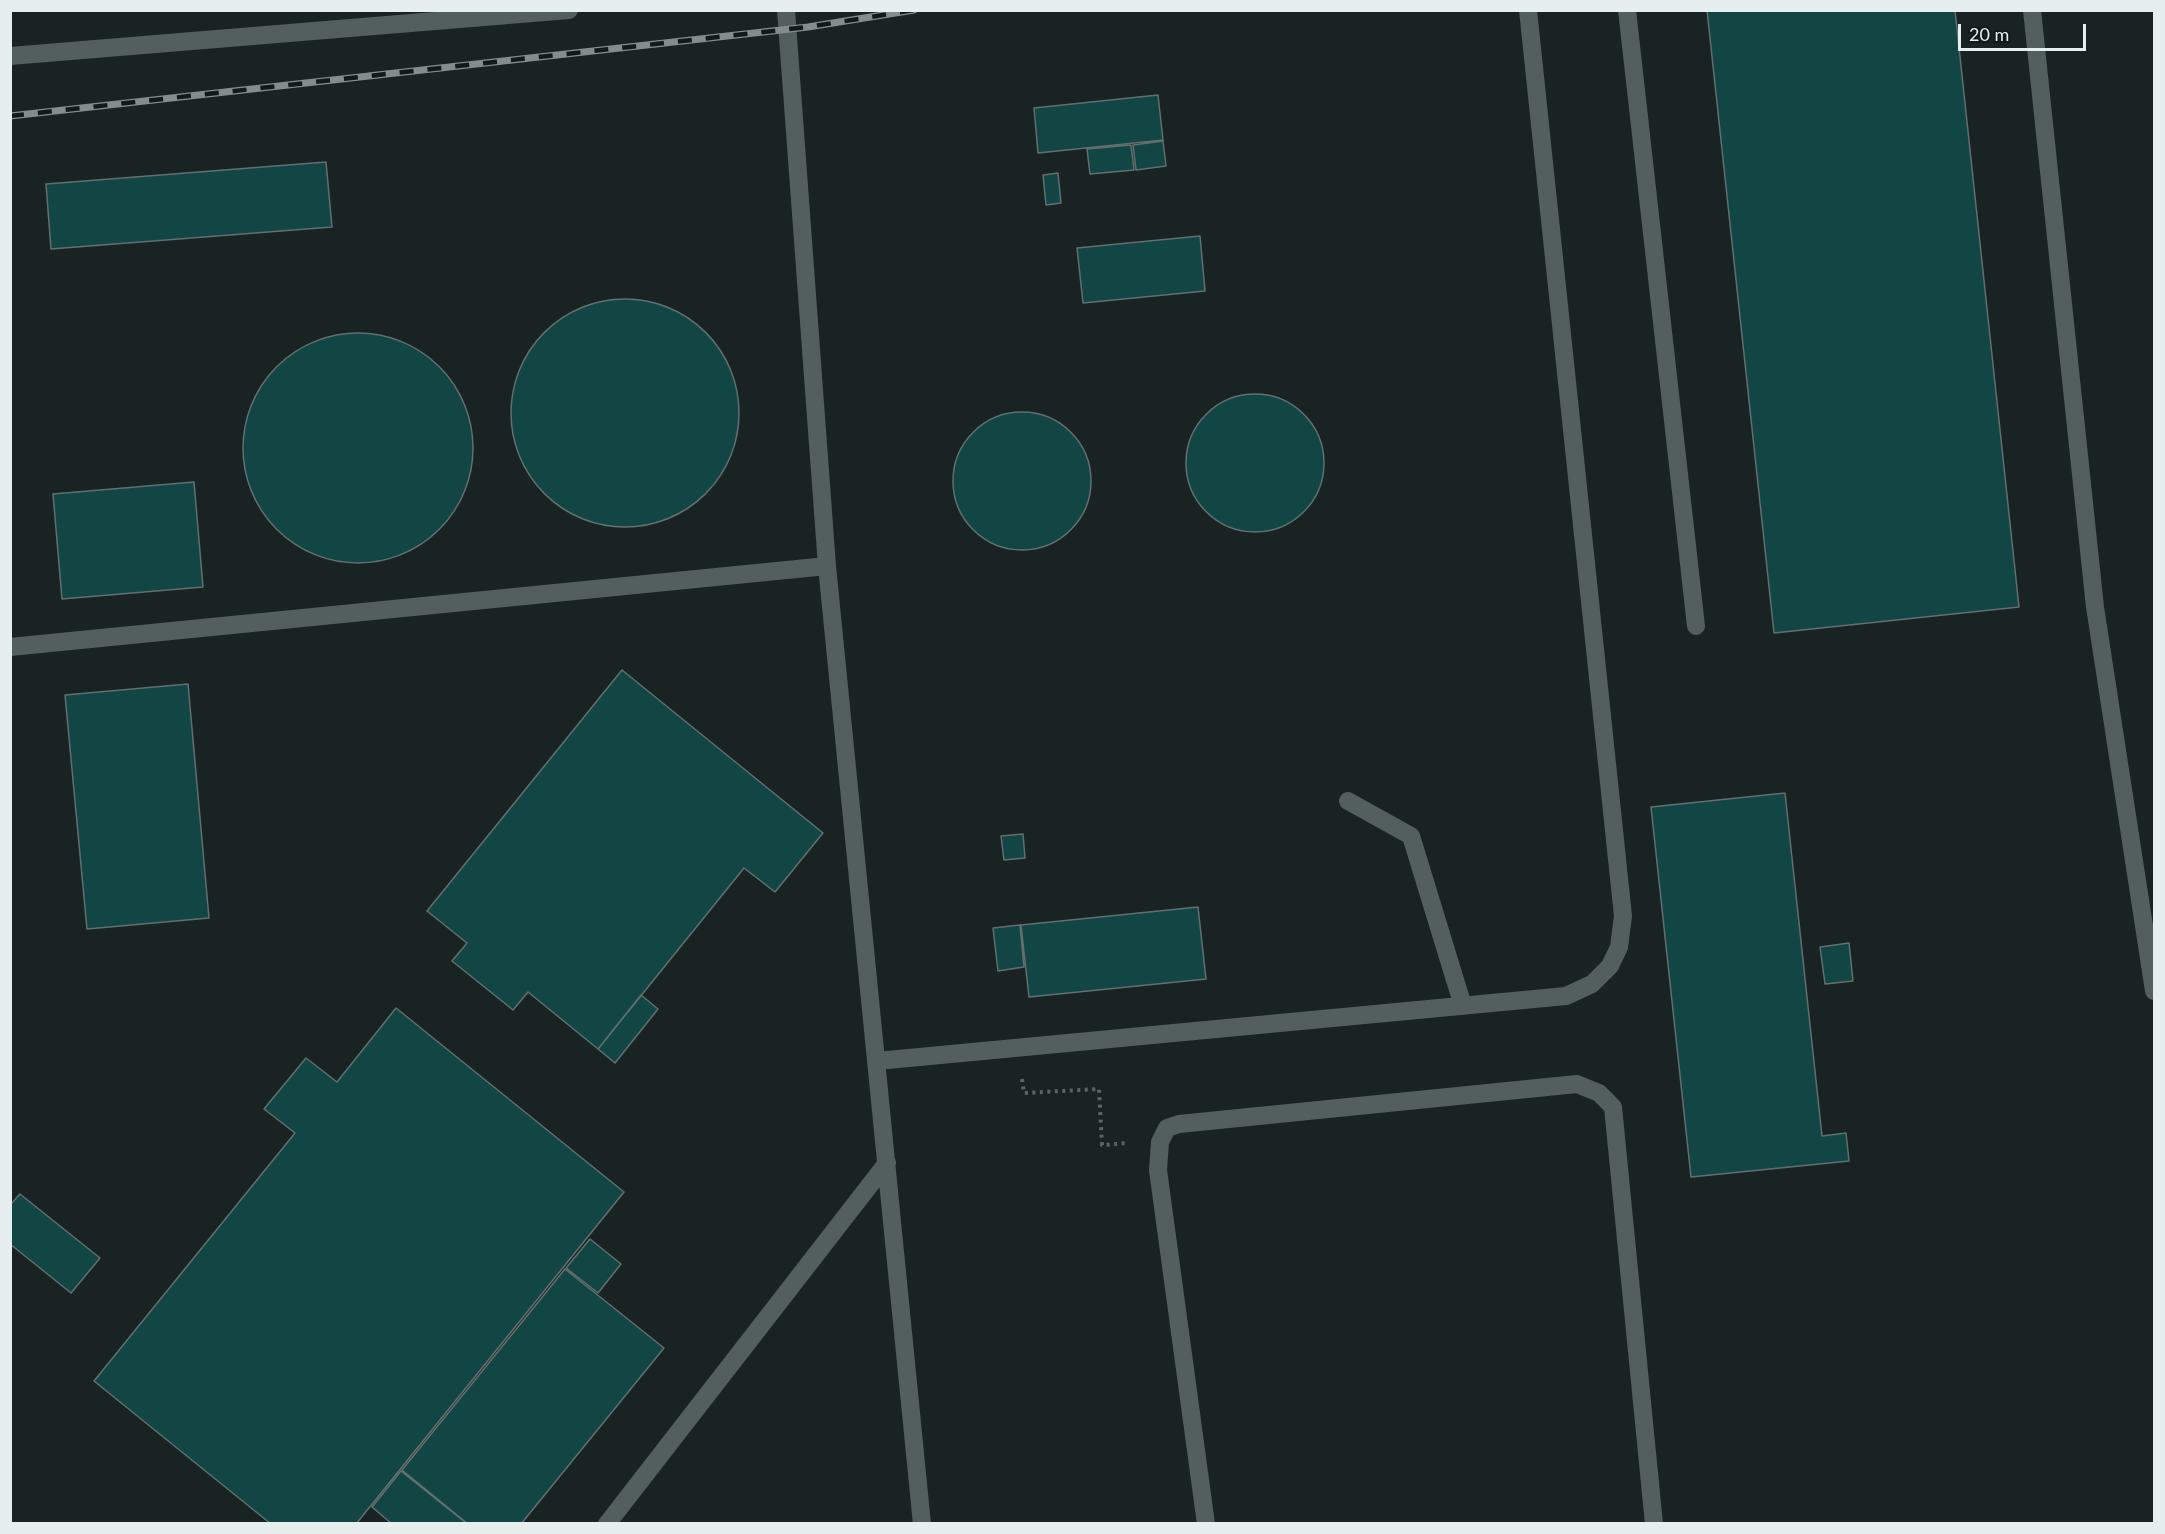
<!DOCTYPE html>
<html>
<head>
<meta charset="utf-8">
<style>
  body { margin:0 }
  #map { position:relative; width:2165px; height:1534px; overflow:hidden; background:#192323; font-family:Lato,sans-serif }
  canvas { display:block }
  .frame { position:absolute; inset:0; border:12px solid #e7eeee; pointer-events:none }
  .scale { position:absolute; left:1958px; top:24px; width:128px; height:27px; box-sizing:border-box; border:3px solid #e7eeee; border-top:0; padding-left:8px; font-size:18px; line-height:21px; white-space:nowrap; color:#e7eeee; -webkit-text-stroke:4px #101a1a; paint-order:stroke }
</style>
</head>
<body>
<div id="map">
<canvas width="2165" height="1534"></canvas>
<div class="frame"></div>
<div class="scale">20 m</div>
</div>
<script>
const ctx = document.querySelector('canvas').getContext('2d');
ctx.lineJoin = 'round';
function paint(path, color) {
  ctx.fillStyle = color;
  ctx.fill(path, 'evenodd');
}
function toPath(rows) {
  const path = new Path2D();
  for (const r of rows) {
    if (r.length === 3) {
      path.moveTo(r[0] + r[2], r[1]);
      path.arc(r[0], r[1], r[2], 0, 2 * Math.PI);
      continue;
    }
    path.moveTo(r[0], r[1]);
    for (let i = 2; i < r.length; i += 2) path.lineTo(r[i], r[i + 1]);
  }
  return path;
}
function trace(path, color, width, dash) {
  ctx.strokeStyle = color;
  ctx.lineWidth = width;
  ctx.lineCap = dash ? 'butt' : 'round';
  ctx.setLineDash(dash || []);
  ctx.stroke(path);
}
const building = toPath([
  [1707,10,1955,10,2019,607,1774,633,1707,10],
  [1158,95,1163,140,1038,153,1034,108,1158,95],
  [1163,141,1166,166,1136,170,1133,145,1163,141],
  [1131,145,1134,170,1090,174,1087,149,1131,145],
  [326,162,332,227,51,249,46,184,326,162],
  [1058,173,1061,203,1046,205,1043,175,1058,173],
  [1200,236,1205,291,1083,303,1077,248,1200,236],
  [625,413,114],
  [358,448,115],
  [1255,463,69],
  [1022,481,69],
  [194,482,203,587,62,599,53,494,194,482],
  [622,670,823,833,775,892,744,868,598,1049,528,992,513,1010,452,961,467,943,427,911,622,670],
  [188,684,209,918,87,929,65,695,188,684],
  [1785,793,1822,1136,1846,1133,1849,1161,1691,1177,1651,807,1785,793],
  [1023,834,1025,858,1004,860,1001,836,1023,834],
  [1198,907,1206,979,1029,997,1021,925,1198,907],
  [1020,925,1024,967,998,971,993,928,1020,925],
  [1849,943,1853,981,1825,984,1820,947,1849,943],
  [641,995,658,1009,615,1063,598,1049,641,995],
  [396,1008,624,1192,356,1524,271,1524,94,1381,295,1133,264,1109,306,1058,337,1082,396,1008],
  [20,1194,100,1258,71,1293,10,1244,10,1205,20,1194],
  [590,1239,621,1264,598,1293,566,1268,590,1239],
  [565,1269,664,1348,521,1524,468,1524,402,1470,565,1269],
  [401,1471,466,1523,466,1524,392,1524,372,1507,401,1471]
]);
const path = toPath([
  [1022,1079,1024,1093,1099,1089,1102,1145,1129,1143]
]);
const minor = toPath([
  [786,10,827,566,922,1524],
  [1627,10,1696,626],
  [2032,10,2095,607,2154,991],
  [10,56,569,10],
  [10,647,827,566],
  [1348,801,1411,836,1463,1006],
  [877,1061,1566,996,1592,984,1610,966,1619,947,1623,916,1528,10],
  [607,1524,887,1163],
  [1206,1524,1158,1170,1160,1142,1167,1128,1179,1124,1577,1084,1599,1093,1613,1107,1654,1524]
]);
const rail = toPath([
  [10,116,808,27,914,10]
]);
paint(building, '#114645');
trace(building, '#636f6e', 1.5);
trace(path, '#5c6565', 4, [3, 4.5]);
trace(minor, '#535e5e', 18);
trace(rail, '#848c8c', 7);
trace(rail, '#101a1a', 4.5, [14]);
</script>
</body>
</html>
